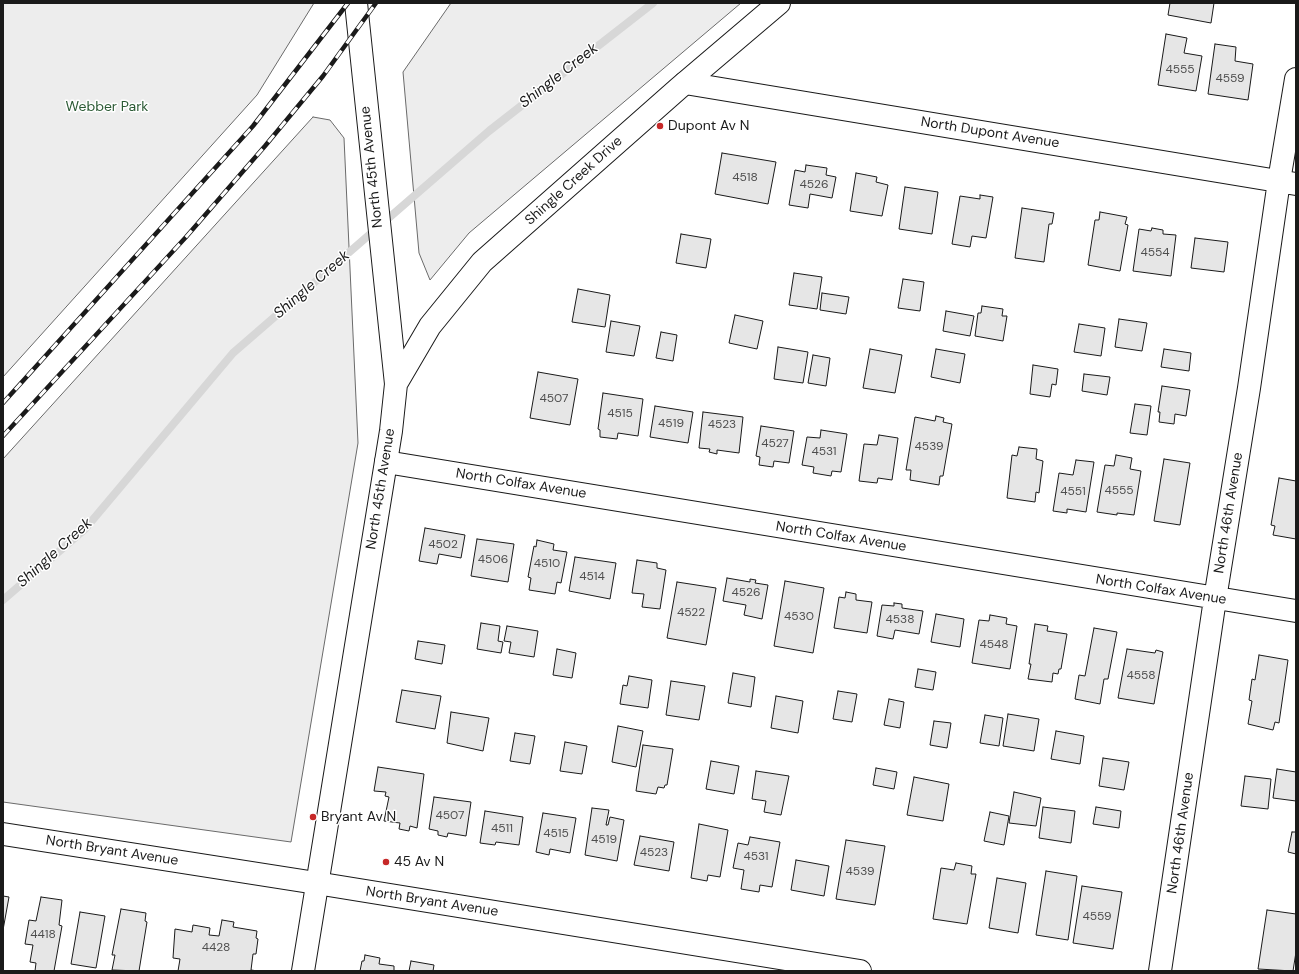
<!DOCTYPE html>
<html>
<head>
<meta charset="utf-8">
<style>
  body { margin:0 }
  #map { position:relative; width:1299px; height:974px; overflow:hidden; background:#fff; font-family:"DM Sans",sans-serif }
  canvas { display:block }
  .frame { position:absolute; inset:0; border:4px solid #1a1a1a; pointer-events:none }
</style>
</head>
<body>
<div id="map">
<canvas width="1299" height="974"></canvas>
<div class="frame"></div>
</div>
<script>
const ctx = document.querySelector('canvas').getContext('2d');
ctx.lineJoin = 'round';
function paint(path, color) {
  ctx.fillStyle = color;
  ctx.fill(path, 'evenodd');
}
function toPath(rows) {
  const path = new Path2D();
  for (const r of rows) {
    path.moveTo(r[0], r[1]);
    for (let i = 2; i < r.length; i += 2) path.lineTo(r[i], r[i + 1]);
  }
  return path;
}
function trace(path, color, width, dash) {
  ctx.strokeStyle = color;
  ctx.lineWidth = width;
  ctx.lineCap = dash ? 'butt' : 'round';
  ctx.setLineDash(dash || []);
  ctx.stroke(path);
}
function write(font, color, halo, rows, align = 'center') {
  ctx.font = font + ' "DM Sans",sans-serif';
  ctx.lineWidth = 3;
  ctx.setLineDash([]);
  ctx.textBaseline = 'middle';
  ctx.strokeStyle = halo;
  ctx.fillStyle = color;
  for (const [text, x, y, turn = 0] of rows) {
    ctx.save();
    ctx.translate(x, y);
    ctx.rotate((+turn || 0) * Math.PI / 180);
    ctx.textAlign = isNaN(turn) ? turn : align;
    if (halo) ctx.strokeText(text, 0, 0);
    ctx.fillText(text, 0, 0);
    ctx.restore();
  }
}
const built = toPath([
  [3,3,314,3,257,95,3,377,3,3],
  [451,3,741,3,469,233,430,280,419,253,403,72,451,3],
  [313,117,330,120,344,138,358,443,291,842,3,802,3,459,313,117]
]);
const stream = toPath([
  [3,600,85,529,233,353,489,131,653,3]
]);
const building = toPath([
  [1170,3,1214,3,1211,23,1168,15,1170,3],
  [1166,34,1187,38,1184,53,1202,56,1196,91,1158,85,1166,34],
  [1215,44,1236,47,1235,61,1253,64,1248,100,1208,94,1215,44],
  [722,153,776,162,768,204,715,194,722,153],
  [806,165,827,168,826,175,836,177,832,198,810,194,808,208,789,205,795,170,805,172,806,165],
  [856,173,877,177,876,182,888,185,882,216,850,211,856,173],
  [905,187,938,192,932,234,899,229,905,187],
  [980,195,993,197,986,238,972,236,970,247,952,244,960,196,980,199,980,195],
  [1022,208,1054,213,1052,224,1049,224,1044,262,1015,258,1022,208],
  [1100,212,1127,217,1125,224,1128,225,1120,271,1088,265,1095,220,1099,220,1100,212],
  [1152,228,1163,230,1163,234,1176,235,1171,276,1133,271,1139,229,1151,231,1152,228],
  [681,234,711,239,706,268,676,263,681,234],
  [1195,238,1228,242,1224,272,1191,268,1195,238],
  [794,273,822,277,817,309,789,305,794,273],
  [903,279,924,282,920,311,898,308,903,279],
  [578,289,610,295,605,327,572,322,578,289],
  [822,293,849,297,846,314,820,310,822,293],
  [982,306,1003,309,1002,316,1007,316,1003,341,975,336,978,313,981,313,982,306],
  [946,311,974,316,970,336,943,331,946,311],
  [735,315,763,321,757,349,729,343,735,315],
  [1119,319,1147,323,1142,351,1115,347,1119,319],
  [611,321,640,326,634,356,606,352,611,321],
  [1079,324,1105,328,1101,356,1074,352,1079,324],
  [661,332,677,335,673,361,656,358,661,332],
  [778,347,808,352,803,383,774,379,778,347],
  [870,349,902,355,895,393,863,388,870,349],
  [936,349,965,354,960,383,931,377,936,349],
  [1164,349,1191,353,1189,371,1161,367,1164,349],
  [813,355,830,358,826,386,808,383,813,355],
  [1033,365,1058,369,1056,385,1052,384,1050,397,1030,394,1033,365],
  [538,372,578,379,570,425,530,418,538,372],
  [1084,374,1110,377,1107,395,1082,391,1084,374],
  [1162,386,1190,390,1186,416,1175,414,1174,424,1159,422,1160,412,1158,412,1162,386],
  [603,393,643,399,638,436,618,433,617,439,600,437,600,430,598,429,603,393],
  [1135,404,1151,406,1147,435,1130,433,1135,404],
  [655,406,693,412,688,443,650,437,655,406],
  [703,412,743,417,739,453,717,450,717,454,709,452,710,449,699,448,703,412],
  [936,416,944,418,943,422,952,424,943,476,940,476,939,485,910,480,911,470,906,470,915,417,935,421,936,416],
  [761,426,794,431,789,463,774,461,773,467,759,465,760,457,756,456,761,426],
  [821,430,847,434,841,472,832,471,831,476,813,473,814,467,802,465,807,437,820,438,821,430],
  [879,435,898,438,892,480,878,478,877,483,859,481,864,444,877,445,879,435],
  [1019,447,1037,449,1036,459,1043,461,1039,493,1036,492,1035,502,1007,498,1012,455,1017,456,1019,447],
  [1116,455,1132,458,1130,469,1141,471,1134,515,1117,513,1117,515,1097,512,1105,465,1114,466,1116,455],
  [1164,459,1190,463,1180,525,1154,521,1164,459],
  [1076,460,1094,462,1086,512,1067,509,1067,513,1053,511,1059,473,1073,475,1076,460],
  [1279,478,1296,481,1296,539,1273,535,1275,526,1271,525,1279,478],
  [425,528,465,535,461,558,439,554,437,564,419,561,425,528],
  [477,539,514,544,508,582,471,576,477,539],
  [537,540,554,544,553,550,567,552,561,583,557,582,555,594,529,590,531,578,528,577,534,546,536,547,537,540],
  [575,557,616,563,610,599,569,591,575,557],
  [637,560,657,563,657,568,666,570,660,609,642,607,644,594,632,593,637,560],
  [727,578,750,582,750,579,756,580,755,583,768,585,762,619,744,615,746,605,723,601,727,578],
  [785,581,824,588,813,653,774,646,785,581],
  [677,582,716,588,706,645,667,638,677,582],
  [846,592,856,594,856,600,872,602,867,633,834,628,839,597,845,598,846,592],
  [894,603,902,604,902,608,923,611,919,634,895,630,893,639,877,636,882,605,894,606,894,603],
  [936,614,964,619,960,647,931,642,936,614],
  [990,615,1007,618,1006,624,1017,626,1010,669,972,663,979,620,989,621,990,615],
  [481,623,500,626,498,641,503,642,501,653,477,649,481,623],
  [1035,624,1048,626,1047,631,1067,634,1061,669,1059,669,1058,674,1053,673,1052,682,1028,679,1031,664,1029,664,1035,624],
  [507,626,538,631,534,657,509,653,511,642,504,641,507,626],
  [1094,628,1117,632,1108,679,1104,679,1100,704,1075,699,1079,675,1085,676,1094,628],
  [418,641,445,645,442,664,415,659,418,641],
  [557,649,576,653,572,678,553,675,557,649],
  [1127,649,1155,653,1156,650,1163,652,1154,704,1118,698,1127,649],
  [1259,655,1288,660,1279,723,1275,722,1273,730,1248,724,1252,701,1249,700,1252,679,1255,680,1259,655],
  [918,669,936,672,933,690,915,687,918,669],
  [733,673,755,677,751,707,728,703,733,673],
  [629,676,652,680,648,708,620,704,623,685,627,686,629,676],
  [671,681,705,686,699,720,666,715,671,681],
  [402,690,441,696,435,729,396,722,402,690],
  [838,691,857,694,852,722,833,719,838,691],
  [776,696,803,701,798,733,771,728,776,696],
  [889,699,904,702,900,728,884,725,889,699],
  [451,712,489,718,483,751,447,743,451,712],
  [1008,714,1039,719,1034,751,1003,746,1008,714],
  [985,715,1003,718,999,746,980,743,985,715],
  [934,721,951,723,947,748,930,745,934,721],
  [618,726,643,731,636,767,612,762,618,726],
  [1056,731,1084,736,1080,764,1051,759,1056,731],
  [515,733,535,736,530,764,510,761,515,733],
  [565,742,587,746,582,774,560,771,565,742],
  [643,745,673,749,667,785,665,785,664,788,658,787,656,794,636,791,643,745],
  [1103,758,1129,762,1124,790,1099,786,1103,758],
  [711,761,739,766,734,794,706,789,711,761],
  [378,767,424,774,417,828,410,826,409,831,399,829,400,823,384,821,389,797,385,796,386,792,374,791,378,767],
  [876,768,897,772,894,789,873,785,876,768],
  [1277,769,1296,772,1296,801,1273,798,1277,769],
  [756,771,789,776,781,815,764,812,766,801,752,799,756,771],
  [1245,776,1271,779,1268,809,1241,806,1245,776],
  [914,777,949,784,943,821,907,815,914,777],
  [1014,792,1041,798,1036,826,1009,823,1014,792],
  [434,797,471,802,466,836,448,833,447,837,438,835,438,831,429,829,434,797],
  [1043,807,1075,811,1071,843,1039,838,1043,807],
  [1096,807,1121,811,1119,828,1093,824,1096,807],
  [592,808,609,810,606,825,608,825,610,817,624,820,617,861,585,855,592,808],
  [485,811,523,817,519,845,496,842,495,845,480,843,485,811],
  [990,812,1009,816,1004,845,984,841,990,812],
  [543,813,576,818,570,853,550,849,549,855,536,852,543,813],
  [699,824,728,830,720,877,708,875,707,881,691,878,699,824],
  [1292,832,1296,832,1296,854,1288,852,1292,832],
  [640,836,674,842,669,871,634,865,640,836],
  [750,837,780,842,772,887,760,885,759,892,741,889,744,870,733,868,738,843,748,845,750,837],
  [846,840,885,846,875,905,836,899,846,840],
  [796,860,829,866,824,896,791,890,796,860],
  [956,863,972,866,971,874,976,874,967,924,933,919,941,868,954,870,956,863],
  [1046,871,1077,876,1068,940,1036,935,1046,871],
  [997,878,1026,883,1018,933,989,928,997,878],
  [1082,886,1122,892,1113,949,1073,943,1082,886],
  [3,896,9,897,3,930,3,896],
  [41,897,62,900,59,925,62,926,54,971,35,971,36,963,30,962,33,945,25,944,29,920,36,921,41,897],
  [121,909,146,913,145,921,147,922,139,971,112,970,115,955,112,955,121,909],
  [1267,910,1296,914,1296,952,1293,971,1258,969,1267,910],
  [80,912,105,916,96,968,71,964,80,912],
  [222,920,234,922,233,927,257,931,256,938,258,939,256,954,253,954,251,970,258,971,178,971,180,959,173,958,175,929,192,932,193,925,210,928,209,935,219,936,222,920],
  [365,955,380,958,379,964,394,966,394,971,360,971,362,961,364,961,365,955],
  [411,961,434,965,433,971,409,971,411,961]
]);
const street = toPath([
  [685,83,1296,184],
  [386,462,1296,611],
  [3,834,316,883],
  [1160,971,1215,599,1249,388,1279,181,1296,79]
]);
const secondary = toPath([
  [396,384,430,326,482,262,679,88,779,3],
  [316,883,860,971],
  [303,971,391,431,396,384,356,3]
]);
const rail = toPath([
  [3,403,253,126,348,3],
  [3,436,186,237,265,146,323,76,376,3]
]);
const markers = [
  [660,126,4,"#c62828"],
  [313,817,4,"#c62828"],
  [386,862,4,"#c62828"]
];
const numberNames = [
  ["4555",1180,70],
  ["4559",1230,79],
  ["4518",745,178],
  ["4526",814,185],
  ["4554",1155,253],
  ["4507",554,399],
  ["4515",620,414],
  ["4519",671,424],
  ["4523",722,425],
  ["4527",775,444],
  ["4539",929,447],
  ["4531",824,452],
  ["4555",1119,491],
  ["4551",1073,492],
  ["4502",443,545],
  ["4506",493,560],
  ["4510",547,564],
  ["4514",592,577],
  ["4526",746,593],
  ["4522",691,613],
  ["4530",799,617],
  ["4538",900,620],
  ["4548",994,645],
  ["4558",1141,676],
  ["4507",450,816],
  ["4511",502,829],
  ["4515",556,834],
  ["4519",604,840],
  ["4523",654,853],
  ["4531",756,857],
  ["4539",860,872],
  ["4559",1097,917],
  ["4418",43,935],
  ["4428",216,948]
];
const parkNames = [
  ["Webber Park",107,107]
];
const poiNames = [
  ["Dupont Av N",668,126],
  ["Bryant Av N",321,817],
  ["45 Av N",394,862]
];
const streetNames = [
  ["North Dupont Avenue",990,133,9],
  ["North 45th Avenue",372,167,-96],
  ["Shingle Creek Drive",574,181,-42],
  ["North Colfax Avenue",521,484,9],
  ["North 45th Avenue",381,489,-81],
  ["North 46th Avenue",1229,513,-81],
  ["North Colfax Avenue",841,537,9],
  ["North Colfax Avenue",1161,590,9],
  ["North 46th Avenue",1181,833,-82],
  ["North Bryant Avenue",112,851,9],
  ["North Bryant Avenue",432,902,9]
];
const waterNames = [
  ["Shingle Creek",559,76,-38],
  ["Shingle Creek",312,285,-41],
  ["Shingle Creek",55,553,-42]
];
paint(built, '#ededed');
trace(built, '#6a6a6a', 1);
trace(stream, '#d7d7d7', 8);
paint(building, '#e6e6e6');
trace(building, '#1a1a1a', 1);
trace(street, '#1a1a1a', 24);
trace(secondary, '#1a1a1a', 24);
trace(street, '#fff', 22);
trace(secondary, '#fff', 22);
trace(rail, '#1a1a1a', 4.5);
trace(rail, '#fff', 3, [9]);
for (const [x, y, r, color] of markers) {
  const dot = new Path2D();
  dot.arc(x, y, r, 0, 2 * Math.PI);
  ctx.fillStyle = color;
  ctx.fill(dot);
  trace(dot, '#fff', 1.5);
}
write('12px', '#4d4d4d', null, numberNames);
write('14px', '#2b5a34', '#fff', parkNames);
write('14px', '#1a1a1a', '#fff', poiNames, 'left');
write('14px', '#1a1a1a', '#fff', streetNames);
write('italic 15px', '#1a1a1a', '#fff', waterNames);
</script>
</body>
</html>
